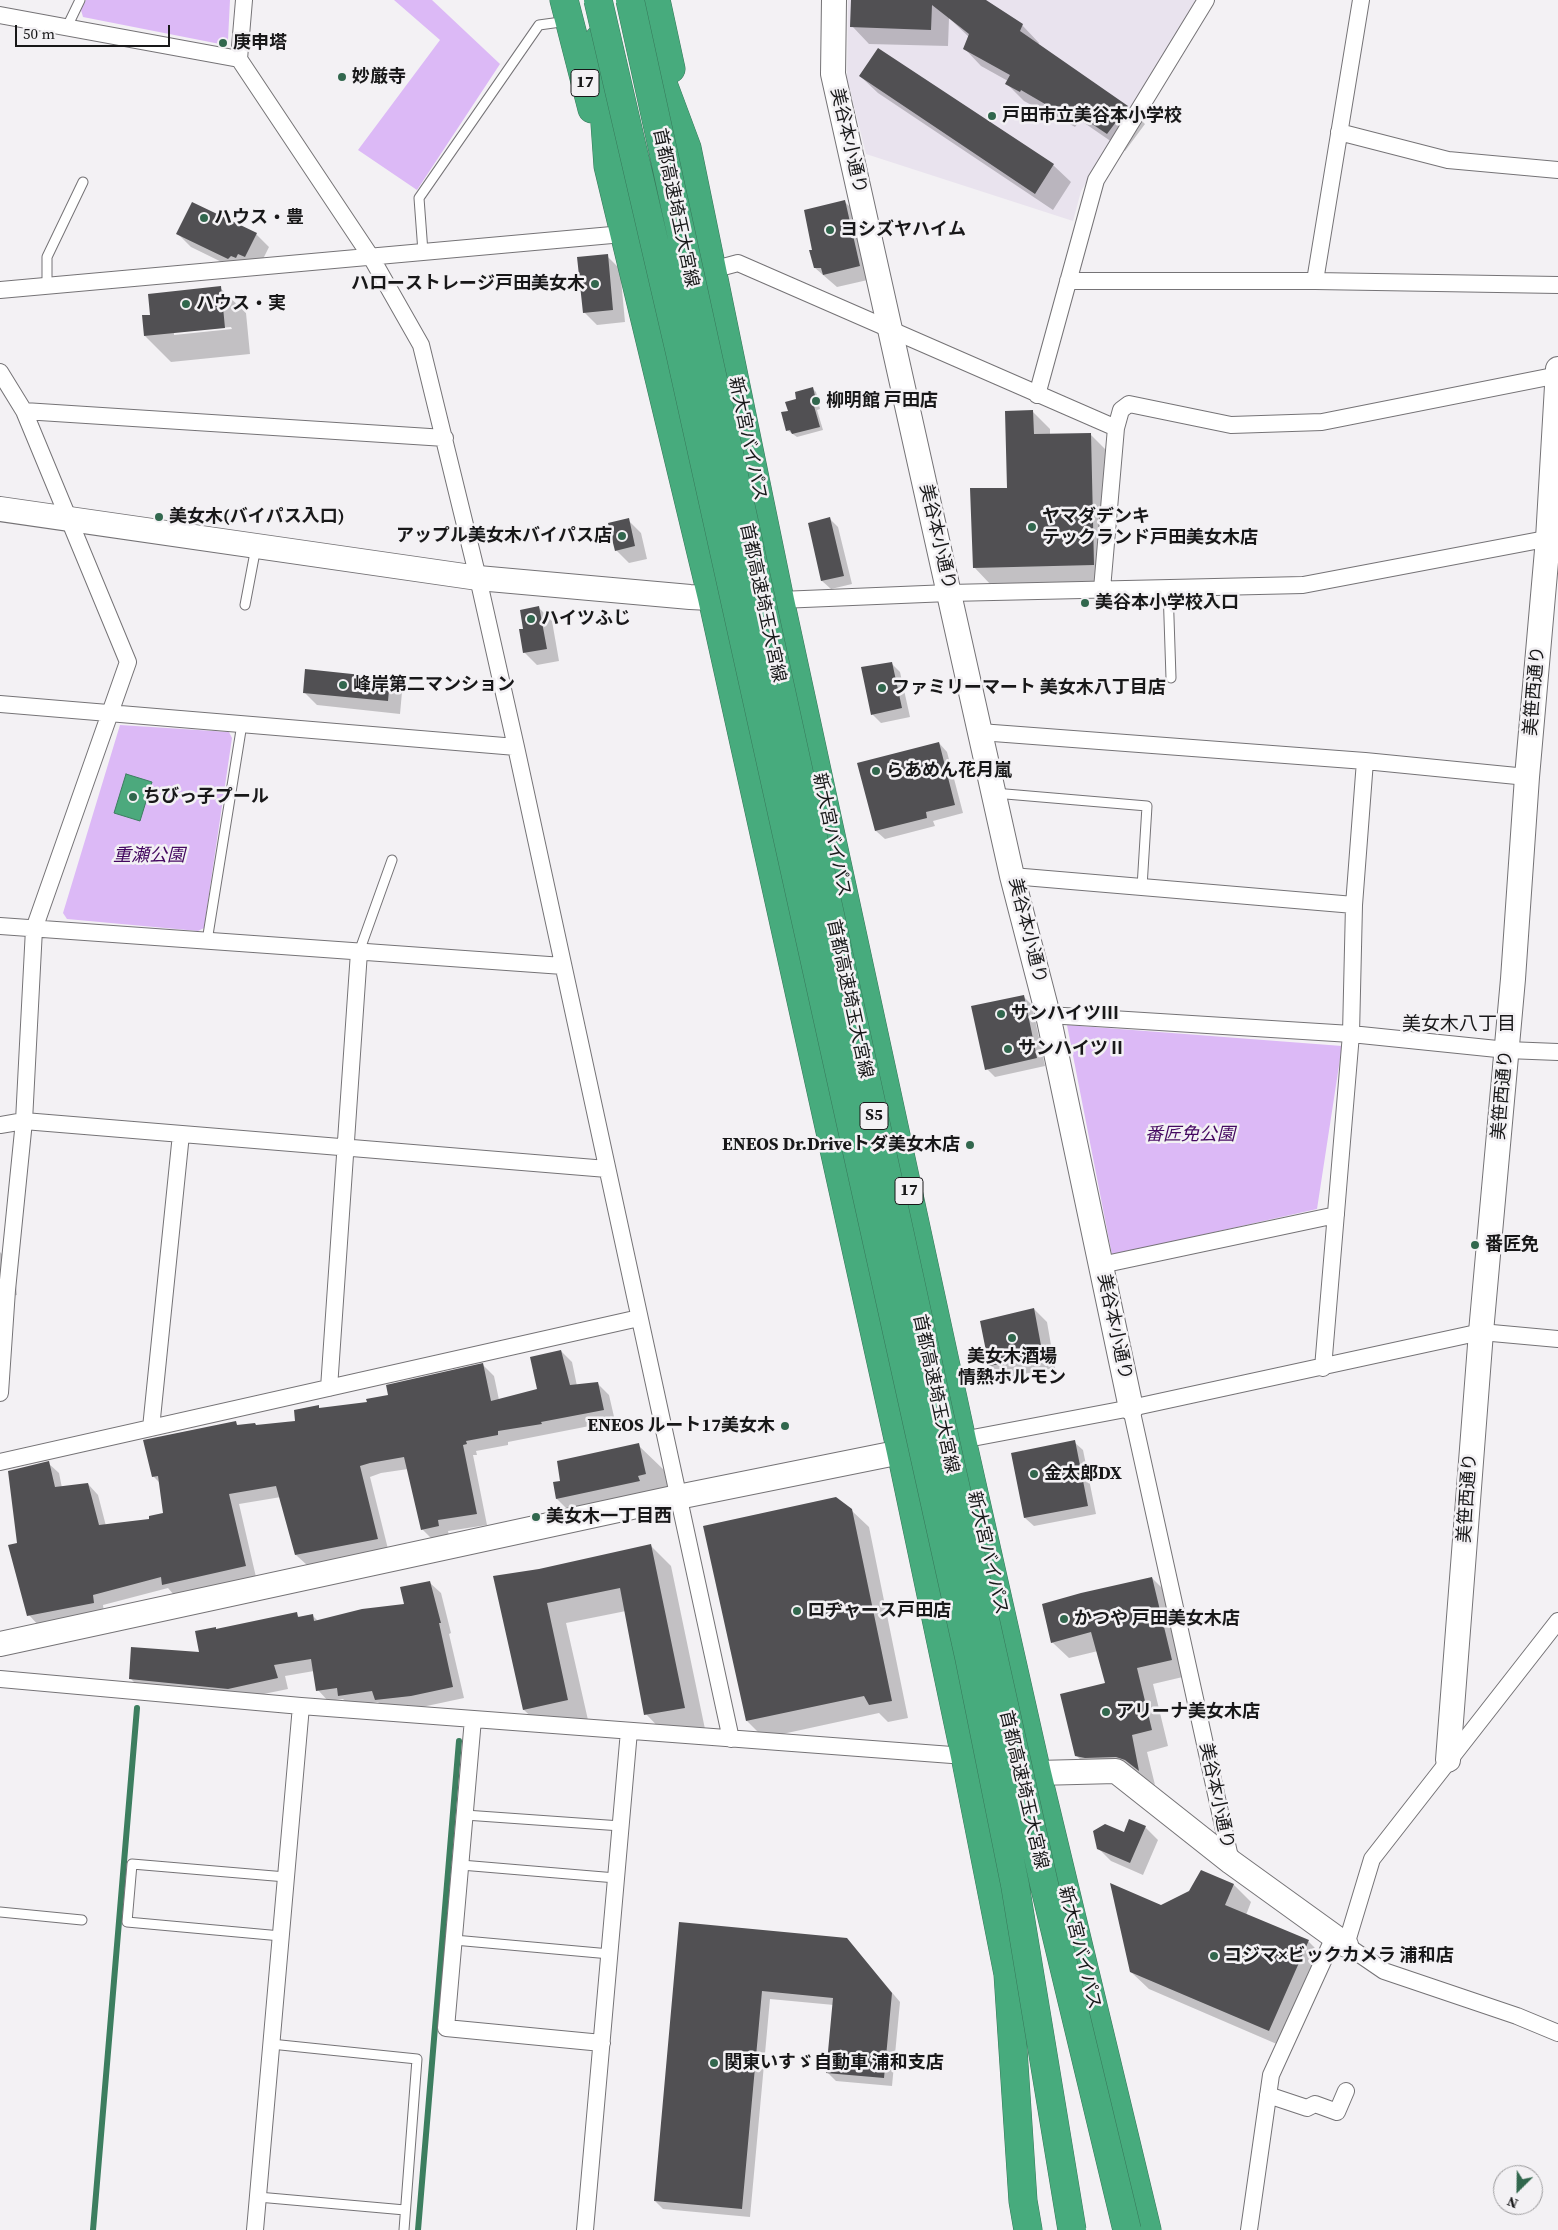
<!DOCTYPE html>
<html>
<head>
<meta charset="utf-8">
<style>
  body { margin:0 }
  #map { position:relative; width:1558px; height:2230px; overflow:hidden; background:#f3f1f4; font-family:"Source Serif 4",serif }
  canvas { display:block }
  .north { position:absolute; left:1493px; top:2165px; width:50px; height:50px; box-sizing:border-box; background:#f3f1f4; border:1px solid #9b9a9c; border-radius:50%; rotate:203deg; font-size:14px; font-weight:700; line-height:20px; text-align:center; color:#181819 }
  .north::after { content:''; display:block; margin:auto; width:18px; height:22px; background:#31674d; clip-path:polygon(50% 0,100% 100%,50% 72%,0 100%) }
  .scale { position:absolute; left:15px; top:25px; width:155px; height:22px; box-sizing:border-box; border:2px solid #181819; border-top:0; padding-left:6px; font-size:15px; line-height:18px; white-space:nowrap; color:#181819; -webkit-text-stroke:4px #f3f1f4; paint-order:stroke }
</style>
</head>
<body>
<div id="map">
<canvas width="1558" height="2230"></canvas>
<div class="north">N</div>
<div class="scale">50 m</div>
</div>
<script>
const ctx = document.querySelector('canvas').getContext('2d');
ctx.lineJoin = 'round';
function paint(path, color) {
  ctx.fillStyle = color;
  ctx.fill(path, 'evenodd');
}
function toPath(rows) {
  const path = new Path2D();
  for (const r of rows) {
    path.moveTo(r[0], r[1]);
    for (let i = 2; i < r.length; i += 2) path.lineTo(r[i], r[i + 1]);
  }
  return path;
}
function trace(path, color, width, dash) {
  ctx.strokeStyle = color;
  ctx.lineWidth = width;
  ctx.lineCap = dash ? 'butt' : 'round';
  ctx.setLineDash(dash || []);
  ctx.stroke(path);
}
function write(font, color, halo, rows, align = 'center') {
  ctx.font = font + ' "Source Serif 4","Noto Sans JP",serif';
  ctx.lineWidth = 5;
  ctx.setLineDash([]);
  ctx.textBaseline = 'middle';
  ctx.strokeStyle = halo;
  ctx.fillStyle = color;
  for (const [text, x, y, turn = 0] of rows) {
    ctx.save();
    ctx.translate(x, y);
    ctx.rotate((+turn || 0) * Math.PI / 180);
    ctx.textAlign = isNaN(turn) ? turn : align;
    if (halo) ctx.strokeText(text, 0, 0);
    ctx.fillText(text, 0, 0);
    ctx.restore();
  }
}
const built = toPath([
  [848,0,1199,0,1081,191,1073,221,866,154,847,78]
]);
const green = toPath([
  [86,0,230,0,228,40,220,44,83,17,81,10],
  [394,0,432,0,500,64,417,190,358,150,440,40],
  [120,725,229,732,232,738,204,928,198,931,67,919,63,913],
  [1067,1025,1342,1046,1317,1209,1112,1255]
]);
const water = toPath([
  [126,774,152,782,140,821,114,813,126,774]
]);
const shadow = toPath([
  [852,0,984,0,1022,25,1039,43,1038,45,1127,107,1145,124,1125,151,1080,120,1075,127,1038,106,1037,108,1024,101,1007,84,1008,81,981,66,964,48,969,37,949,18,948,46,869,44,852,26],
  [860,76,1053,165,1071,182,1053,210,878,93],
  [845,202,858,215,872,279,837,287,815,268,813,251],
  [178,234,256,234,269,247,258,269,242,272,191,247],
  [607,256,620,269,625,322,597,325,584,312],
  [220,288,246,313,250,354,171,362,145,336,143,317,151,316],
  [231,327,232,329,174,335,174,332],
  [812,388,816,392,820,409,817,410,823,430,797,437,787,430,789,412,798,400],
  [1033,412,1050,429,1050,435,1090,434,1107,451,1111,582,991,585,974,567,1008,489],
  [829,518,838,527,852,584,831,589,822,581,809,524],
  [628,520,641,533,647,559,629,563,616,550],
  [539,608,552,621,559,661,537,665,524,652,524,630],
  [892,664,900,672,910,717,881,723,873,715,862,669],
  [389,679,402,692,400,714,317,705,304,692],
  [939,743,947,752,963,813,933,821,935,826,885,839,876,831,859,764],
  [1023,996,1032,1005,1045,1066,995,1077,987,1069],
  [0,1252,14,1266,17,1295,0,1298],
  [1034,1309,1047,1322,1055,1368,1003,1378,990,1365],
  [561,1351,572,1362,577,1386,598,1384,609,1395,615,1421,508,1442,508,1445,476,1451,477,1455,473,1455,487,1525,448,1531,449,1536,433,1540,422,1529,408,1469,381,1473,370,1477,388,1549,307,1565,296,1555,281,1497,239,1504,256,1577,174,1595,168,1588,103,1605,104,1613,39,1626,29,1615,18,1544,48,1463,59,1473,62,1488,88,1484,98,1495,106,1526,151,1520,165,1514,160,1483,153,1476,235,1423,239,1426,257,1427,297,1422,318,1407,321,1409,369,1403,483,1365,494,1376,499,1400,539,1390],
  [1074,1442,1083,1450,1096,1514,1034,1526,1025,1518,1012,1454],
  [638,1445,664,1470,671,1500,582,1524,557,1499,555,1483,561,1482],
  [851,1510,869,1527,908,1718,888,1722,879,1713,764,1738,747,1721],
  [651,1546,671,1566,705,1729,666,1735,646,1714,626,1611,566,1623,588,1720,545,1730,524,1710,494,1577,539,1570],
  [1152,1578,1168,1594,1187,1676,1153,1684,1168,1746,1147,1752,1155,1785,1142,1776,1134,1773,1092,1772,1076,1755,1106,1684,1098,1651,1069,1658,1052,1642],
  [430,1583,441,1593,451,1633,449,1634,464,1698,422,1707,387,1711,378,1702,350,1706,343,1699,328,1701,318,1690,314,1671,285,1676,288,1689,239,1699,142,1690,131,1679,200,1653,215,1628,217,1630,296,1614,300,1618,312,1615,318,1621,406,1605],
  [1145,1827,1158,1840,1143,1875,1111,1861,1098,1848,1125,1834],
  [1234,1885,1251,1902,1246,1915,1309,1942,1326,1959,1286,2048,1149,1989,1131,1972,1161,1906],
  [680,1923,847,1939,900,2002,892,2086,836,2081,827,2072,834,2005,770,1999,750,2217,663,2209,655,2201]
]);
const stream = toPath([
  [93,2230,137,1708],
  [418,2230,459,1741]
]);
const building = toPath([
  [851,0,986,0,1023,24,1020,31,1128,106,1107,134,1062,104,1057,111,1021,90,1020,92,1005,84,1010,75,963,49,969,34,932,5,931,30,850,27],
  [878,48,1054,164,1035,194,859,76],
  [845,200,860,266,823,275,821,268,814,268,809,250,812,250,804,210],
  [192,202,257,233,245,257,238,254,236,258,231,256,228,259,176,234],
  [608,254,613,310,583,313,577,257],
  [221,286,225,328,144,336,142,315,150,315,148,294],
  [813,387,817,405,814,406,820,427,792,434,790,430,786,431,781,412,788,411,785,402,796,399,795,392],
  [1033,410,1034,434,1091,433,1094,565,973,568,970,488,1007,488,1005,411],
  [830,517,844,576,821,581,808,523],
  [629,518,635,546,615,551,608,523],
  [539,606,547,649,523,653,519,629,523,629,520,610],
  [892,662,902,708,871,715,861,667],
  [305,669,390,678,388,701,303,693],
  [939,742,955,805,926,812,927,818,875,831,857,763],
  [1024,995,1037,1058,985,1070,971,1006],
  [1034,1308,1043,1356,989,1366,980,1321],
  [561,1350,570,1385,598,1382,604,1410,541,1422,542,1424,498,1431,498,1435,466,1441,467,1444,463,1445,477,1514,438,1520,439,1526,421,1530,404,1457,370,1463,360,1466,378,1539,295,1555,276,1486,229,1494,246,1566,162,1585,161,1577,93,1595,94,1603,27,1616,8,1545,17,1543,8,1471,49,1461,55,1487,88,1483,99,1525,149,1519,149,1516,163,1513,158,1476,152,1477,143,1440,236,1421,237,1425,255,1423,256,1425,295,1421,294,1410,319,1405,319,1408,367,1402,366,1399,388,1395,386,1385,483,1363,491,1401,537,1389,530,1357],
  [1075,1440,1088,1506,1024,1518,1011,1453],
  [639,1443,646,1474,638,1476,640,1481,556,1499,553,1482,560,1481,557,1461],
  [836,1497,852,1509,892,1701,869,1705,864,1696,746,1721,703,1526],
  [651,1544,685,1708,644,1715,620,1588,547,1603,568,1700,523,1710,493,1576,539,1569],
  [1152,1577,1172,1660,1137,1668,1152,1730,1132,1735,1139,1771,1125,1760,1116,1757,1085,1758,1075,1756,1060,1694,1105,1683,1091,1632,1051,1643,1042,1604,1081,1593],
  [430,1581,441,1623,439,1623,453,1687,411,1696,375,1700,372,1691,338,1696,337,1688,316,1691,311,1659,274,1665,278,1678,228,1689,129,1679,131,1647,199,1652,195,1631,216,1627,216,1629,297,1612,298,1617,313,1614,314,1621,362,1609,404,1604,400,1587],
  [1129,1819,1146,1826,1130,1863,1097,1849,1093,1831,1105,1824,1124,1832],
  [1201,1870,1234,1884,1225,1905,1309,1940,1269,2031,1130,1972,1110,1883,1161,1905,1189,1891],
  [679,1922,847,1938,892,1993,884,2078,826,2073,833,1998,762,1991,742,2209,654,2201]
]);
const lane = toPath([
  [67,27,80,0],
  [423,252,419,198,539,25,568,21],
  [47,286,47,257,83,182],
  [1168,588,1171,678],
  [245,605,256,547],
  [994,793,1147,806,1142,887],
  [207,941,242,724],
  [359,952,392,860],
  [465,1815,621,1826],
  [461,1865,616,1878],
  [0,1912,82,1920],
  [281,1936,127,1922,132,1864,286,1877],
  [454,1940,610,1954],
  [271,2044,417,2059,404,2230],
  [258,2197,405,2210]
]);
const street = toPath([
  [244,0,239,59,371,257,421,345,478,578,516,747,731,1739],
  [0,15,239,59],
  [1339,132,1448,160,1558,170],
  [712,270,738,263,1116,428],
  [1068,281,1315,281,1558,285],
  [1315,281,1361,0],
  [0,290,623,234],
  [0,372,24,411,128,662,34,929,24,1121,7,1290,0,1393],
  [1037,395,1096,180,1206,0],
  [24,411,445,438],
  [1102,589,1116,428,1121,410,1129,404,1231,425,1322,422,1558,375],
  [780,600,949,593,1303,585,1556,537],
  [0,704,516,747],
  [980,732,1365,761,1527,777],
  [1012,876,1354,905],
  [0,926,563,966],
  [1048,1015,1351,1034,1507,1050,1558,1052],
  [0,1125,24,1121,607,1169],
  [1101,1265,1336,1215],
  [1323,1368,1351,1034,1354,905,1365,761],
  [329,1388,359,952],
  [1131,1408,1231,1862],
  [151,1428,181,1134],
  [962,1440,1131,1408,1481,1332,1558,1339],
  [0,1462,639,1318],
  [1558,1621,1372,1859,1346,1945,1384,1971,1517,2016,1558,2033],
  [0,1679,301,1706,965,1756],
  [473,1719,446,2028,602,2043],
  [1268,2095,1307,2108,1315,2104,1337,2112,1346,2091],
  [255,2230,301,1706],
  [585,2230,629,1731],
  [1249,2230,1271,2075,1334,1937]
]);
const secondary = toPath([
  [834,0,833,74,1012,876,1048,1015,1131,1408],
  [0,509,478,578,690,597,730,599],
  [0,1644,678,1497,901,1452],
  [1448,1760,1481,1332,1513,979,1527,777,1548,539,1558,369],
  [1037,1773,1116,1771,1231,1862,1346,1945]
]);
const highway = toPath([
  [564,0,592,109],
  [656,0,671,69],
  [599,39,608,166,712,598,901,1452,965,1756,1008,1974,1023,2201,1028,2230],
  [649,46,687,148,780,600,962,1440,1037,1773,1147,2230]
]);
const highwayBridge = toPath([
  [598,0,680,353,969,1657,1015,1885,1072,2230],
  [630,0,938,1408,1044,1884,1127,2230]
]);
const markers = [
  [223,43,5,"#31674d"],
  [342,77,5,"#31674d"],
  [992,116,5,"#31674d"],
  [204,218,5,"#31674d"],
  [830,230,5,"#31674d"],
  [595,284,5,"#31674d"],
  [186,304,5,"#31674d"],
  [816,401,5,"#31674d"],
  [159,517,5,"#31674d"],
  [1032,527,5,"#31674d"],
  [622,536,5,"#31674d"],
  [1085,603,5,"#31674d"],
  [531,619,5,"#31674d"],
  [343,685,5,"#31674d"],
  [882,688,5,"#31674d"],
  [876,771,5,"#31674d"],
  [133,797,5,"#31674d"],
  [1001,1014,5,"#31674d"],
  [1008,1049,5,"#31674d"],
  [970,1145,5,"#31674d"],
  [1475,1245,5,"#31674d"],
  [1012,1338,5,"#31674d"],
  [785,1426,5,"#31674d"],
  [1034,1474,5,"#31674d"],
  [536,1517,5,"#31674d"],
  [797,1611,5,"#31674d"],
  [1064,1619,5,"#31674d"],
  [1106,1712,5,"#31674d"],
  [1214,1956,5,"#31674d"],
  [714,2063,5,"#31674d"]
];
const shields = [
  [585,83,28],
  [874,1116,28],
  [909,1191,28]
];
const shieldNames = [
  ["17",585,83],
  ["S5",874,1116],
  ["17",909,1191]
];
const poiNames = [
  ["庚申塔",233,43],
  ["妙厳寺",352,77],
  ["戸田市立美谷本小学校",1002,116],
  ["ハウス・豊",214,218],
  ["ヨシズヤハイム",840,230],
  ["ハローストレージ戸田美女木",585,284,"right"],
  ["ハウス・実",196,304],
  ["柳明館 戸田店",826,401],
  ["美女木(バイパス入口)",169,517],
  ["ヤマダデンキ",1042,517],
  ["テックランド戸田美女木店",1042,538],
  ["アップル美女木バイパス店",612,536,"right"],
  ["美谷本小学校入口",1095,603],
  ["ハイツふじ",541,619],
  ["峰岸第二マンション",353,685],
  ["ファミリーマート 美女木八丁目店",892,688],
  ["らあめん花月嵐",886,771],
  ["ちびっ子プール",143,797],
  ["サンハイツⅢ",1011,1014],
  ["サンハイツⅡ",1018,1049],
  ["ENEOS Dr.Driveトダ美女木店",960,1145,"right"],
  ["番匠免",1485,1245],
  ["美女木酒場",1012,1357,"center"],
  ["情熱ホルモン",1012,1378,"center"],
  ["ENEOS ルート17美女木",775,1426,"right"],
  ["金太郎DX",1044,1474],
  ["美女木一丁目西",546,1517],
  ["ロヂャース戸田店",807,1611],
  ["かつや 戸田美女木店",1074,1619],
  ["アリーナ美女木店",1116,1712],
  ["コジマ×ビックカメラ 浦和店",1224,1956],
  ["関東いすゞ自動車 浦和支店",724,2063]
];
const streetNames = [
  ["美谷本小通り",848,141,77],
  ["首都高速埼玉大宮線",675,208,78],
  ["新大宮バイパス",747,439,78],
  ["美谷本小通り",937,537,77],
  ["首都高速埼玉大宮線",762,603,78],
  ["美笹西通り",1535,691,-85],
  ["新大宮バイパス",831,835,78],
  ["美谷本小通り",1027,931,76],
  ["首都高速埼玉大宮線",849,999,78],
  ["美笹西通り",1503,1095,-85],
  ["美谷本小通り",1114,1327,78],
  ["首都高速埼玉大宮線",935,1394,78],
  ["美笹西通り",1468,1498,-86],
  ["新大宮バイパス",987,1553,77],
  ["首都高速埼玉大宮線",1023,1790,77],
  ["美谷本小通り",1216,1796,78],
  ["新大宮バイパス",1079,1948,76]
];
const parkNames = [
  ["重瀬公園",149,856],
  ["番匠免公園",1190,1135]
];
const neighbourhoodNames = [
  ["美女木八丁目",1459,1025]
];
paint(built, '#e9e3ee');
paint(green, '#dcb9f6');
paint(water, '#4ca97d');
trace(water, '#3c7e5f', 1);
paint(shadow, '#0003');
trace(stream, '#3c7e5f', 6);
paint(building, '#515053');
trace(lane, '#757376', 11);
trace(street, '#757376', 18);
trace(secondary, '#757376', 26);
trace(highway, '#37785a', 29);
trace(lane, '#fff', 9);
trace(street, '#fff', 16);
trace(secondary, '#fff', 24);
trace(highway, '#47ab7d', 28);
trace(highwayBridge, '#37785a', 29, []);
trace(highwayBridge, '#47ab7d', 28);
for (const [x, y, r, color] of markers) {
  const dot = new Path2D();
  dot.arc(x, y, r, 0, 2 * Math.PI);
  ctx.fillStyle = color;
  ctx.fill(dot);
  trace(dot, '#f3f1f4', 2);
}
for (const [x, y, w] of shields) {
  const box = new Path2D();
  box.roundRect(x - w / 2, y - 13.5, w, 27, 4);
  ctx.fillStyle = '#f3f1f4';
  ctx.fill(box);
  trace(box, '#181819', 1);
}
write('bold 16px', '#181819', null, shieldNames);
write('bold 18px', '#181819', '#f3f1f4', poiNames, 'left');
write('18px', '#181819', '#f3f1f4', streetNames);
write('italic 18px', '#440860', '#f3f1f4', parkNames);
write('19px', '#181819', '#f3f1f4', neighbourhoodNames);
</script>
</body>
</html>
